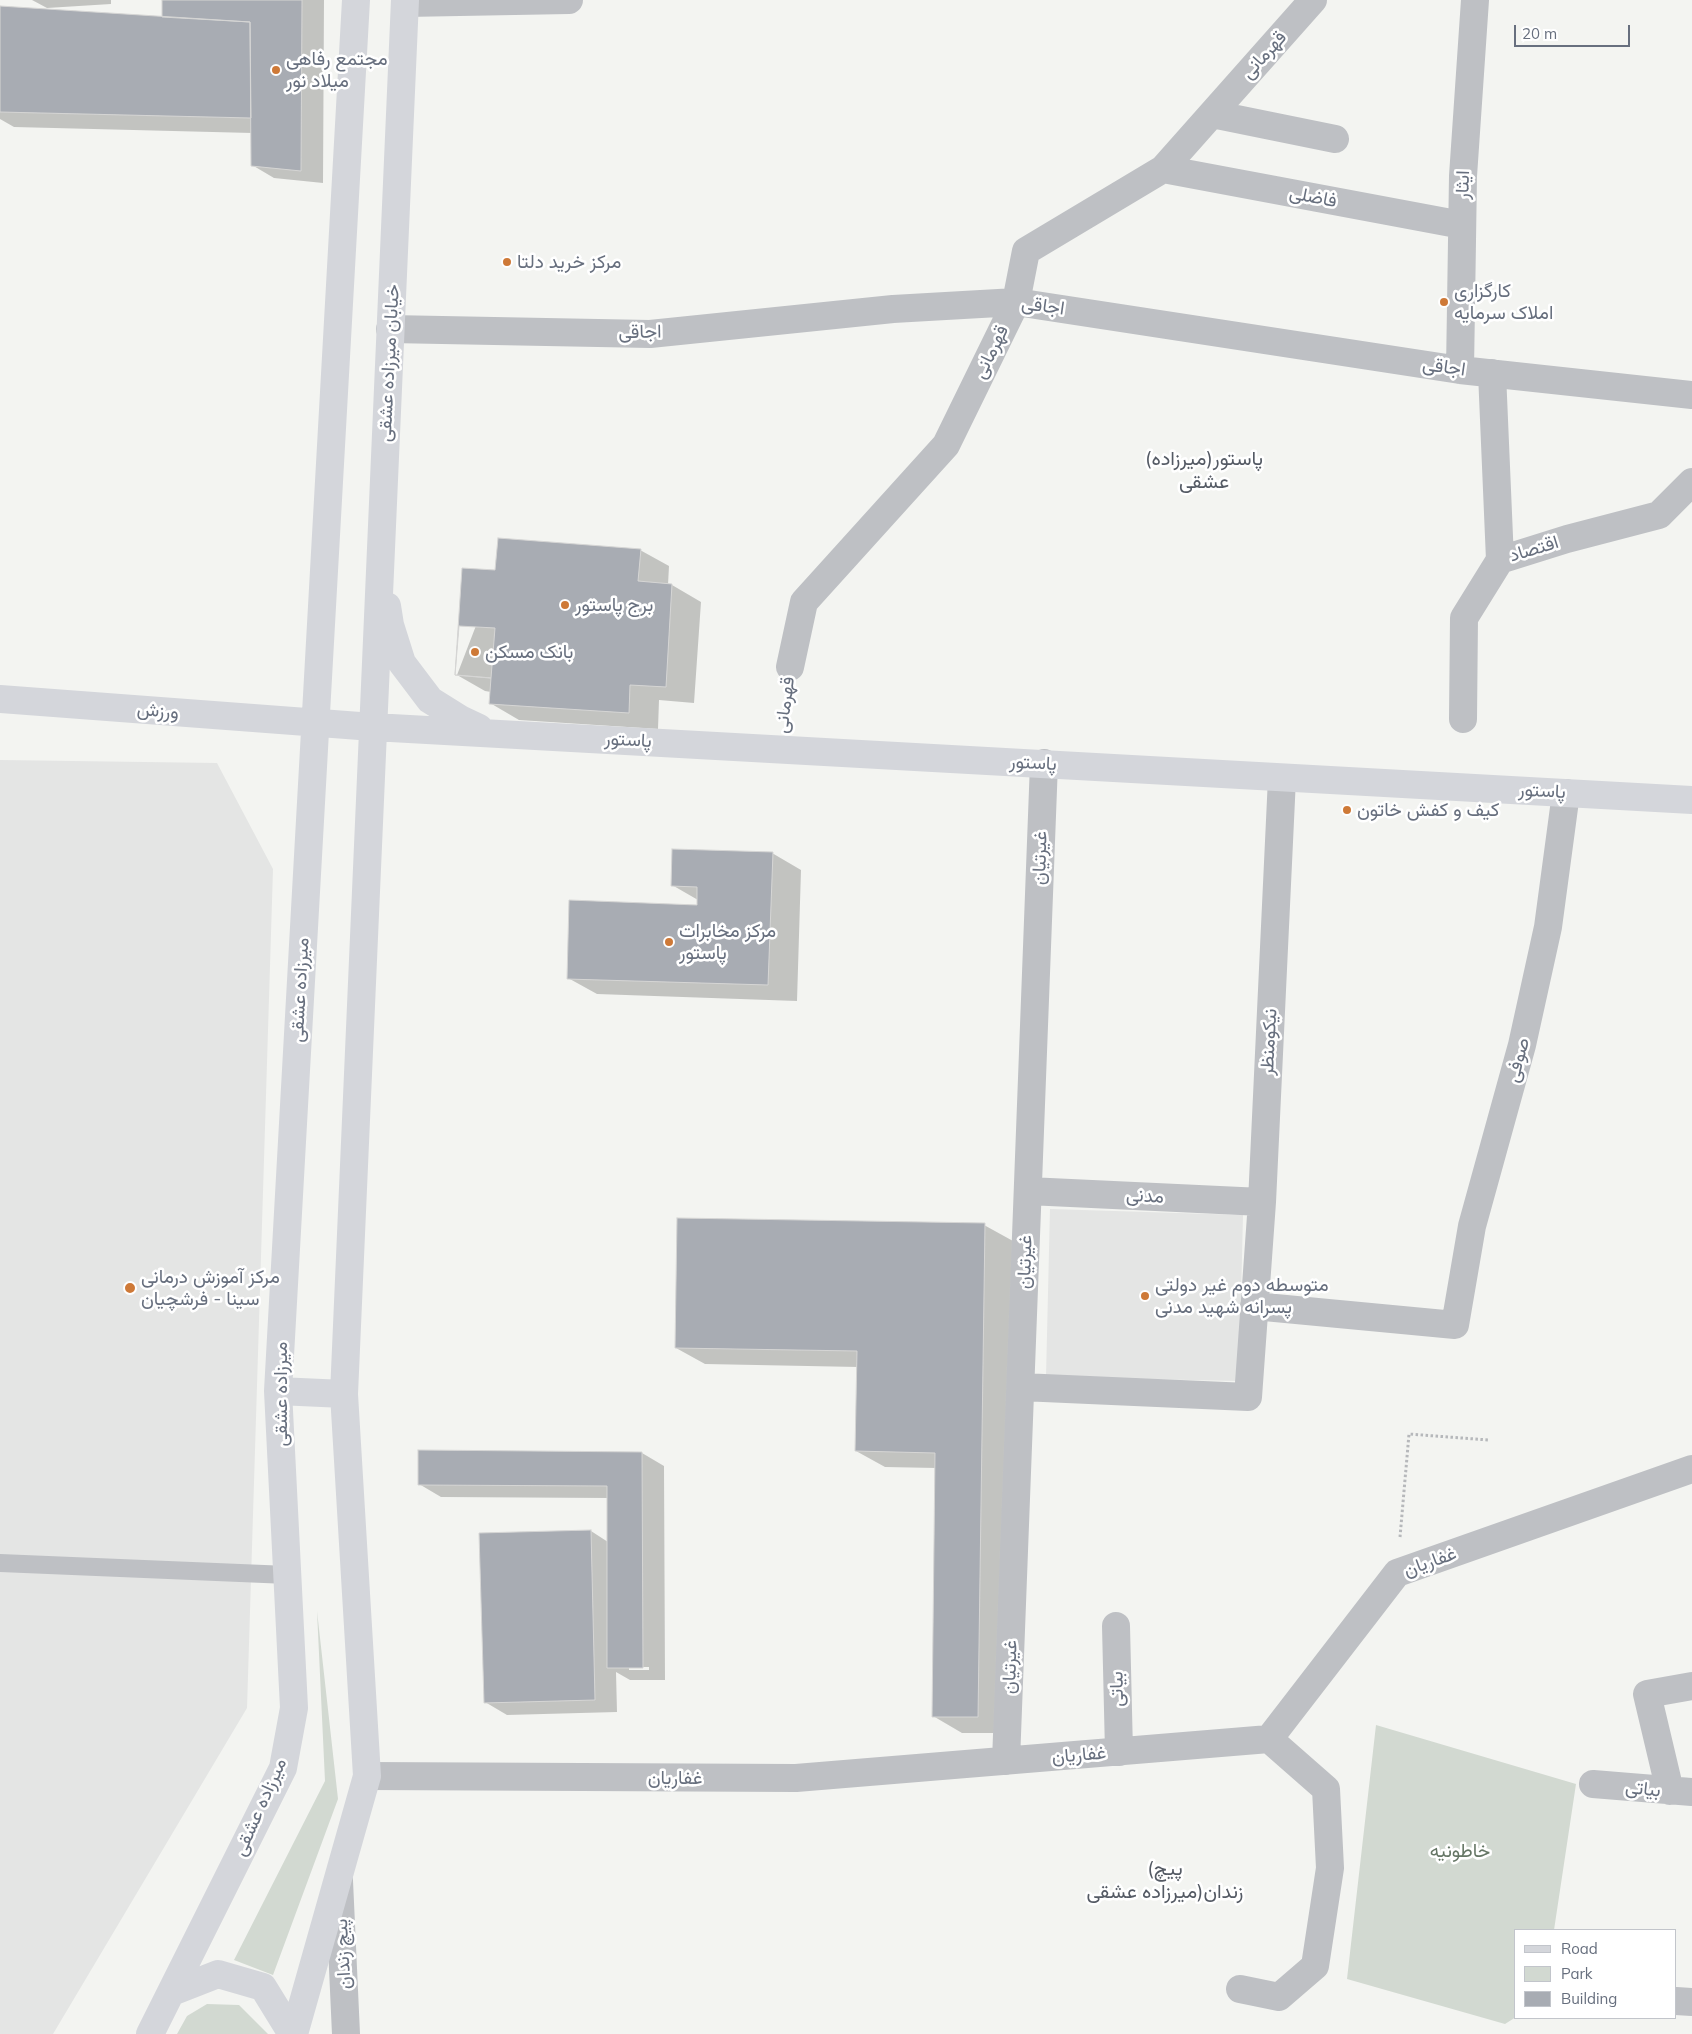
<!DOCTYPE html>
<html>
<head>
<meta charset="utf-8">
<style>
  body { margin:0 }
  #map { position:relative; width:1692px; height:2034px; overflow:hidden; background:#f3f4f1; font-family:Mulish,sans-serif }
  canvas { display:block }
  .legend { position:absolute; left:1514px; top:1929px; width:162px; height:90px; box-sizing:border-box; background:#fff; border:1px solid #c2c5cb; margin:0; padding:6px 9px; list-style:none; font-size:15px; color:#676f7e }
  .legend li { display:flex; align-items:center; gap:10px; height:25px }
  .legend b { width:25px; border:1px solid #c2c5cb }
  .scale { position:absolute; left:1514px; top:25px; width:116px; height:22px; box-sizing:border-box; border:2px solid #676f7e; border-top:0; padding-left:6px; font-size:15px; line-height:18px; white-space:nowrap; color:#676f7e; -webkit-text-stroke:4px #fff; paint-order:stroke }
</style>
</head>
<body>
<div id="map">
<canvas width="1692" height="2034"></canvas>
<ul class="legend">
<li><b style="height:6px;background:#d4d6db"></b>Road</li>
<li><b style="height:14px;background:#d2d9d1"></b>Park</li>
<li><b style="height:14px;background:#a8acb3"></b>Building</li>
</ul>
<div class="scale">20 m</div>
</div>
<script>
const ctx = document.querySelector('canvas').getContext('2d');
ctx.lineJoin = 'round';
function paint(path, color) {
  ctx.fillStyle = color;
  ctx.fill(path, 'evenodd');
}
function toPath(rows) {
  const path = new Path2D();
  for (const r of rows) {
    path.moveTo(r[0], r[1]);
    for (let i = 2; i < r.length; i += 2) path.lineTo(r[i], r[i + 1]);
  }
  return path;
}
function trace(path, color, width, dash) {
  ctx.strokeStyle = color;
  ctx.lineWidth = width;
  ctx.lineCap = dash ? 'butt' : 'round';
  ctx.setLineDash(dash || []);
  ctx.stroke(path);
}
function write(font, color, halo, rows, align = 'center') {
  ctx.font = font + ' Mulish,Vazirmatn,sans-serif';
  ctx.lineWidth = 5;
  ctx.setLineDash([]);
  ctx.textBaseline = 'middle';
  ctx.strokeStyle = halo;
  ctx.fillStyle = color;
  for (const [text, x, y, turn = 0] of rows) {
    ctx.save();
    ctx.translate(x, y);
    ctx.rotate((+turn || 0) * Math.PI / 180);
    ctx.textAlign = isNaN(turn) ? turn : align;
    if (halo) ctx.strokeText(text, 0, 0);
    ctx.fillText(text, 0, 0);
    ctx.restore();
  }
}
const built = toPath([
  [0,760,217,763,273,869,247,1708,53,2034,0,2034],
  [1050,1209,1243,1215,1239,1381,1046,1377]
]);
const green = toPath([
  [317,1611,338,1799,273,1975,234,1960,325,1781],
  [1376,1725,1576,1784,1554,1930,1516,1930,1516,2017,1505,2024,1347,1979],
  [207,2004,239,2005,268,2034,177,2034,187,2016]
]);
const shadow = toPath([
  [32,0,111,0,111,4,47,8],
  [163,0,324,0,323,183,274,178,252,165,252,133,14,127,0,119,0,7,163,18],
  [640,550,669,566,668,585,672,585,701,602,694,703,659,700,658,729,519,720,490,703,491,692,485,691,457,675,497,571],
  [772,853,801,870,797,1001,597,994,568,978,698,906,698,900,672,885],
  [984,1225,1013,1241,1006,1733,962,1733,933,1716,936,1468,885,1467,856,1451,858,1367,705,1364,676,1348],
  [419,1452,642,1453,664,1466,665,1680,630,1680,616,1672,617,1712,507,1715,485,1702,591,1531,608,1542,608,1498,441,1497,419,1484],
  [629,1667,649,1667,649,1670,629,1670]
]);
const building = toPath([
  [162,0,302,0,301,171,251,166,250,22,162,17,162,0],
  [0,6,250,22,251,118,0,112,0,6],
  [498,538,641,549,638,581,672,584,666,687,630,685,629,713,489,704,491,678,455,675,462,568,495,570,498,538],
  [459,626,495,628,491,678,455,675,459,626],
  [672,849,773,852,768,985,567,979,569,900,697,905,697,887,671,886,672,849],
  [677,1218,985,1223,978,1717,932,1717,935,1453,855,1451,857,1351,675,1348,677,1218],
  [418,1450,642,1452,643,1668,607,1668,607,1486,418,1485,418,1450],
  [591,1530,595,1700,484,1703,479,1533,591,1530]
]);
const path = toPath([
  [784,716,786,700],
  [1400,1537,1409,1434,1488,1440]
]);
const lane = toPath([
  [0,1563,288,1575]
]);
const street = toPath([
  [405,3,569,0],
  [1212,114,1335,139],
  [1163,169,1462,225],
  [390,329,650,334,893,309,1016,302,1460,370,1692,395],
  [1460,370,1463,176,1475,0],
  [1492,373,1500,560],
  [790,667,804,602,946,445,1016,302,1026,251,1163,169,1313,0],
  [1463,719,1464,618,1500,560,1567,539,1659,515,1692,482],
  [1028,1191,1262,1202],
  [1254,1306,1455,1325,1472,1226,1522,1045,1548,927,1566,793],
  [1021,1387,1248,1397,1262,1202,1282,778],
  [1116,1626,1119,1752],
  [1006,1761,1044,763],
  [367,1776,796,1778,1269,1739,1397,1573,1692,1469],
  [1593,1784,1692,1792],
  [1670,1791,1647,1694,1692,1686],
  [339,1881,346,2034],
  [1240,1989,1279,1997,1315,1966,1330,1868,1326,1789,1269,1739],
  [1676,2001,1692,2002]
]);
const secondary = toPath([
  [387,606,390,625,402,663,430,700,462,720,479,728],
  [0,699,373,727,1692,800],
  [278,1391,344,1394],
  [172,1992,218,1974,263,1987,292,2034],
  [150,2034,283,1768,294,1708,278,1391,356,0],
  [294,2034,367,1776,344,1394,405,0]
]);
const markers = [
  [276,70,5,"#ce7937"],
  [507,262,5,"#ce7937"],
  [1444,302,5,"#ce7937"],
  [565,605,5,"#ce7937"],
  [475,652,5,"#ce7937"],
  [1347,810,5,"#ce7937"],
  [669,942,5,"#ce7937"],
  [130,1288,6,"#ce7937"],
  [1145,1296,5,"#ce7937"]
];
const streetNames = [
  ["قهرمانی",1264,55,-48],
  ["ایثار",1463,185,-88],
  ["فاضلی",1313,197,11],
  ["اجاقی",1043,306,8],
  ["اجاقی",640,332,-1],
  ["قهرمانی",991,352,-64],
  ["خیابان میرزاده عشقی",389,363,-87],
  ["اجاقی",1444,367,8],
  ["اقتصاد",1534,549,-17],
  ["قهرمانی",785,705,-83],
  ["ورزش",158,711,5],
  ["پاستور",628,740,3],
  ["پاستور",1033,763,3],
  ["پاستور",1542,791,3],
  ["غیرتیان",1040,858,-88],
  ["میرزاده عشقی",300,990,-87],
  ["نیکومنظر",1269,1042,-87],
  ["صوفی",1518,1060,-75],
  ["مدنی",1145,1196,3],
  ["غیرتیان",1025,1262,-88],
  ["میرزاده عشقی",281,1394,-90],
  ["غفاریان",1430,1562,-20],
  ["غیرتیان",1010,1667,-88],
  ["بیاتی",1117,1689,-91],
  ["غفاریان",1079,1755,-5],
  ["غفاریان",675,1778],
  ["بیاتی",1643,1789,6],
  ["میرزاده عشقی",260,1807,-66],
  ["پیچ زندان",343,1954,-93]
];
const poiNames = [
  ["مجتمع رفاهی",286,59],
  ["میلاد نور",286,81],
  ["مرکز خرید دلتا",517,262],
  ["کارگزاری",1454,291],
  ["املاک سرمایه",1454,313],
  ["برج پاستور",575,605],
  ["بانک مسکن",485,652],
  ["کیف و کفش خاتون",1357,810],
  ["مرکز مخابرات",679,931],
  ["پاستور",679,953],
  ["مرکز آموزش درمانی",141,1277],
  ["سینا - فرشچیان",141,1299],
  ["متوسطه دوم غیر دولتی",1155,1285],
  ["پسرانه شهید مدنی",1155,1307]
];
const parkNames = [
  ["خاطونیه",1460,1851]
];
const neighbourhoodNames = [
  ["(پاستور(میرزاده",1204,459],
  ["عشقی",1204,482],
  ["(پیچ",1165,1869],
  ["زندان(میرزاده عشقی",1165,1892]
];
paint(built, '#e4e5e4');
paint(green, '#d2d9d1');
paint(shadow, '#0003');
paint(building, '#a8acb3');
trace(building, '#d5d5d4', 1);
trace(path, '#b6b8bb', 3, [2.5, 2.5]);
trace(lane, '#bec0c4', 18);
trace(street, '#bec0c4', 28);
trace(secondary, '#d4d6db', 28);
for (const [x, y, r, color] of markers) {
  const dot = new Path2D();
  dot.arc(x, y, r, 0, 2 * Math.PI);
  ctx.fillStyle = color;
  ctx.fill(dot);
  trace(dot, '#fff', 2);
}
write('19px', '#676f7e', '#fff', streetNames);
write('19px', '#676f7e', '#fff', poiNames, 'left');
write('19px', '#657665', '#fff', parkNames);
write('20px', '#545a64', '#fff', neighbourhoodNames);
</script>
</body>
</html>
